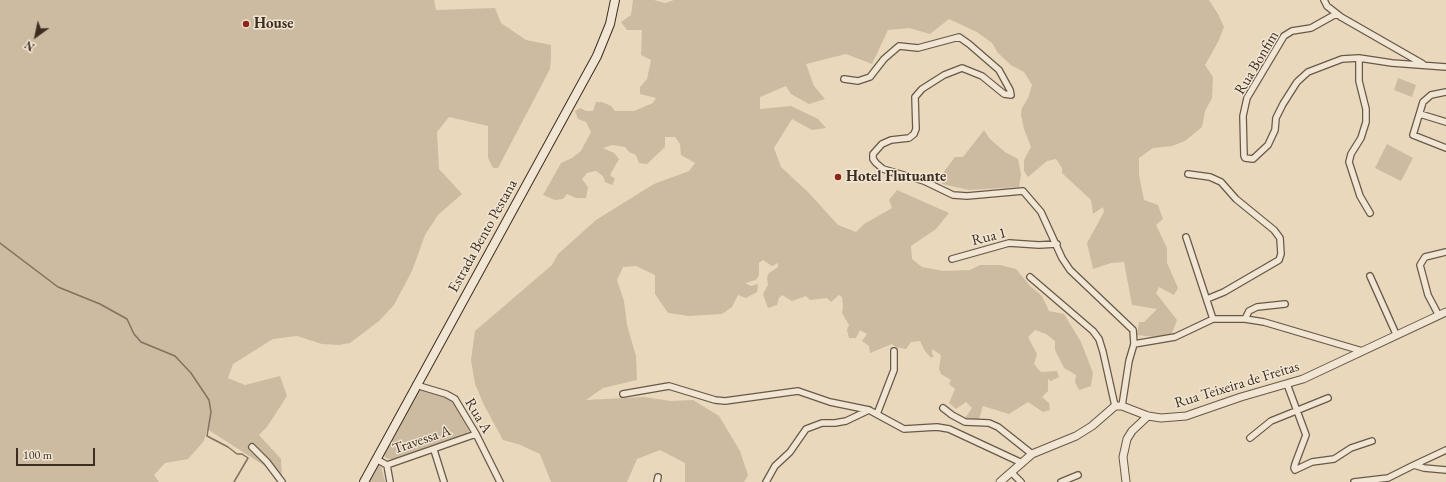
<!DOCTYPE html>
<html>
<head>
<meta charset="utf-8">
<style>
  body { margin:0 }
  #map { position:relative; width:1446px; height:482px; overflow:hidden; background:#e9d8bb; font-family:"EB Garamond",serif }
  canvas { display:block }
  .north { position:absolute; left:16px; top:16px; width:40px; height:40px; -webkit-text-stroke:3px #f1e6d3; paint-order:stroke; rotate:213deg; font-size:11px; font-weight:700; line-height:16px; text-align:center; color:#3d2d21 }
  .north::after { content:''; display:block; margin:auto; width:14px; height:18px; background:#3d2d21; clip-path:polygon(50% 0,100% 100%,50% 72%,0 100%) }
  .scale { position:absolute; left:16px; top:448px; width:79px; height:18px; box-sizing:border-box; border:2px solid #3d2d21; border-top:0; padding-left:5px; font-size:12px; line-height:14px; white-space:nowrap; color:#3d2d21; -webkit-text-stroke:3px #f1e6d3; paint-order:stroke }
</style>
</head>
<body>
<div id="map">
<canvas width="1446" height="482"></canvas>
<div class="north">N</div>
<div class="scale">100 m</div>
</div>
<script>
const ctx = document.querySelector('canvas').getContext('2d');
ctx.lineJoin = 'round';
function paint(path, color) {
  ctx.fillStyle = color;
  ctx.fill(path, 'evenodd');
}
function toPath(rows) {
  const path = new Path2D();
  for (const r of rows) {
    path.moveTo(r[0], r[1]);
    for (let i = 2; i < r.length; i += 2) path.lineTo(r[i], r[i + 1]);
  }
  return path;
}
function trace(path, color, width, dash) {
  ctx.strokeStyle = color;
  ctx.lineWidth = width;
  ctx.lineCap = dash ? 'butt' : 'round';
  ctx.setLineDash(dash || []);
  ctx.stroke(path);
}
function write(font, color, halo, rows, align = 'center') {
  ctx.font = font + ' "EB Garamond",serif';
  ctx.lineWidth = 3;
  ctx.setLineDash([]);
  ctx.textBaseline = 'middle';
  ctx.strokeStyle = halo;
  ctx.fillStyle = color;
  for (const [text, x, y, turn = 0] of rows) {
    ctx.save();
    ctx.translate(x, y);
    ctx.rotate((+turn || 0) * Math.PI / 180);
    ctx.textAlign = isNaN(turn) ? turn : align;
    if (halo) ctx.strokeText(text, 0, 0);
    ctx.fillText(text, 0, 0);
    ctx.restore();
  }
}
const green = toPath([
  [0,0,434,0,436,10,495,8,501,23,526,40,551,45,551,58,550,69,498,168,493,168,488,158,488,126,449,117,437,132,439,169,462,194,438,215,425,235,412,271,394,305,379,321,350,343,339,345,322,344,297,336,273,339,233,364,228,378,245,385,280,376,287,396,267,427,259,435,281,459,282,477,207,429,204,441,188,459,165,463,154,475,159,482,0,482],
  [633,0,654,0,665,3,674,0,1209,0,1218,14,1224,27,1218,42,1205,65,1213,77,1212,98,1205,111,1202,127,1185,141,1172,146,1153,148,1139,158,1139,175,1144,200,1158,205,1163,219,1156,225,1167,248,1167,263,1178,288,1174,295,1159,287,1156,293,1177,320,1172,333,1165,338,1137,335,1139,322,1144,322,1157,309,1132,305,1124,262,1111,263,1093,269,1087,243,1104,212,1103,207,1093,214,1091,200,1062,173,1062,168,1056,159,1047,161,1028,177,1024,171,1024,160,1031,147,1024,129,1021,115,1022,108,1028,98,1032,85,1024,72,1011,65,998,53,992,43,977,32,949,19,930,34,909,28,888,30,872,64,846,54,806,64,814,86,825,99,809,104,791,94,786,86,760,97,760,109,791,106,818,119,826,128,812,130,792,119,774,148,781,167,808,192,838,225,856,232,864,224,892,208,889,200,897,190,949,213,936,229,911,246,912,259,922,267,943,271,970,270,980,265,1000,265,1016,269,1030,286,1042,296,1049,311,1064,314,1081,342,1093,373,1091,386,1079,390,1075,382,1076,375,1064,368,1055,350,1055,341,1046,334,1035,330,1028,337,1037,354,1034,364,1041,372,1057,371,1059,377,1051,381,1048,379,1048,391,1042,397,1049,403,1050,410,1043,412,1028,402,1009,414,983,406,979,419,965,418,972,408,966,402,956,409,949,403,955,389,949,384,951,380,941,374,939,369,941,355,932,349,932,354,934,356,931,358,925,351,920,341,911,342,906,349,896,347,892,344,870,353,869,346,862,341,867,334,860,330,856,338,849,338,847,330,849,325,842,313,843,307,842,297,839,295,831,302,827,298,810,300,806,296,792,301,782,295,779,298,777,305,768,308,763,294,768,285,767,278,769,273,778,267,778,263,772,266,763,260,759,263,759,275,756,280,745,283,751,286,758,284,757,292,746,298,738,295,732,307,722,314,689,316,668,313,655,294,655,275,636,266,623,267,617,280,624,301,627,325,636,356,637,380,603,388,586,400,644,397,671,401,693,400,719,416,740,451,748,475,744,482,685,482,685,463,660,450,637,459,627,482,551,482,540,454,518,444,503,440,484,405,475,384,471,360,475,331,552,265,558,254,596,220,654,184,689,171,695,163,681,155,680,144,675,137,665,137,665,147,647,164,639,163,636,155,629,152,625,147,612,145,603,148,614,153,619,159,610,175,615,179,612,185,605,182,603,176,596,171,587,173,582,179,588,187,586,198,576,198,567,194,563,199,555,200,543,195,561,163,572,158,581,151,591,132,586,122,578,119,575,111,580,108,586,111,593,111,596,102,602,102,611,106,615,111,634,111,653,103,656,98,640,94,640,87,647,79,651,60,641,55,642,30,627,30,621,22,631,15],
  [1398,78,1416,85,1412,97,1394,90],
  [984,130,990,139,1005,152,1018,159,1021,174,1019,187,969,190,942,184,943,173,955,157,963,157],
  [1387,144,1413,158,1401,181,1375,168],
  [421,390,449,399,453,402,469,431,467,434,457,438,394,460,386,458,383,454,417,391],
  [378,465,381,466,385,482,369,482]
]);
const stream = toPath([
  [0,243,58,287,100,304,127,319,134,334,141,342,175,356,191,373,209,400,211,412,207,436,228,447,237,454,242,454,248,458,234,482]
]);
const minor = toPath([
  [1324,0,1327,6,1341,17,1423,64],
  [1336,14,1311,28,1292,31,1284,36,1247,98,1243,116,1244,156,1245,158,1253,159,1268,145,1275,130,1276,118,1283,104,1297,82,1308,72,1342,59,1359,58,1392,63,1446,67],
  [1359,58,1359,81,1366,109,1366,122,1361,138,1351,154,1349,162,1360,196,1370,213],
  [844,79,858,81,870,77,884,59,899,46,918,48,959,37,969,44,999,70,1010,90,1011,95,1004,94,982,76,962,68,944,75,922,89,915,97,916,129,914,134,909,138,891,140,882,144,873,154,873,159,876,163,883,169,924,181,953,195,967,196,1023,191,1041,212,1062,258,1070,270,1133,330,1134,344,1129,361,1122,406],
  [1446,92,1431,95,1423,102,1413,135,1446,148],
  [1420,114,1446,122],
  [1188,174,1210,177,1221,182,1236,199,1274,230,1280,238,1281,254,1279,260,1224,292,1207,299],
  [1186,237,1213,319],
  [952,259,1009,243,1039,245,1057,244],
  [1370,276,1396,334],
  [1030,277,1093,331,1099,339,1103,352,1115,406],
  [1438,314,1428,295,1420,265,1425,257,1446,252],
  [1245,319,1249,311,1257,307,1285,304],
  [1134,344,1175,337,1213,319,1245,319,1264,322,1362,351],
  [1287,384,1306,435,1295,464,1294,468,1295,470,1312,462,1334,459,1351,448,1372,441],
  [416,385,446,394,455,399,476,434,500,482],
  [623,394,669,386,715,400,725,401,798,391,830,402,869,410,904,429,937,427,949,429,1022,463],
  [943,408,952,415,965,422,989,423,998,427,1032,454],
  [877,414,894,370,894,351],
  [1250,438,1271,421,1328,398],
  [252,447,267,462,282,482],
  [434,450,444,482],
  [376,459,387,465,476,434],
  [387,465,390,482],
  [1414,465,1446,450],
  [1012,473,1021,482],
  [657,482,658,477],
  [766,482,775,466,790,452,806,429,822,423,835,423,846,421,869,410],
  [1061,482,1078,475],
  [1354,482,1388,478,1414,465,1424,468,1446,470]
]);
const tertiary = toPath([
  [1000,482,1032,454,1076,436,1092,426,1115,406,1122,406,1148,416,1161,418,1186,416,1241,397,1303,379,1446,312],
  [1126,482,1123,457,1127,439,1132,431,1148,416]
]);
const secondary = toPath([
  [364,482,597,56,610,24,615,0]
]);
const markers = [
  [246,24,4,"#8f2418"],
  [838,177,4,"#8f2418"]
];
const poiNames = [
  ["House",254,24],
  ["Hotel Flutuante",846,177]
];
const streetNames = [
  ["Rua Bonfim",1257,63,-59],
  ["Estrada Bento Pestana",483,236,-61],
  ["Rua 1",989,237,-14],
  ["Rua Teixeira de Freitas",1237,385,-17],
  ["Rua A",478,416,59],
  ["Travessa A",422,440,-19]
];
paint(green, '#ccbba1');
trace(stream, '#81715e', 1.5);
trace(minor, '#685848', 8);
trace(tertiary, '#685848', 9);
trace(secondary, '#3d2d21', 10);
trace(minor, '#f1e6d3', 5.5);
trace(tertiary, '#f1e6d3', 7);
trace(secondary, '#f1e6d3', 8);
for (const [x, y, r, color] of markers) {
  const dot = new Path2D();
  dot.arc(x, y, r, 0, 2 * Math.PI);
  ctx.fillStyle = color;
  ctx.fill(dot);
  trace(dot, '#f1e6d3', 1.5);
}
write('bold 15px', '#3d2d21', '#f1e6d3', poiNames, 'left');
write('15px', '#3d2d21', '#f1e6d3', streetNames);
</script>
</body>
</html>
